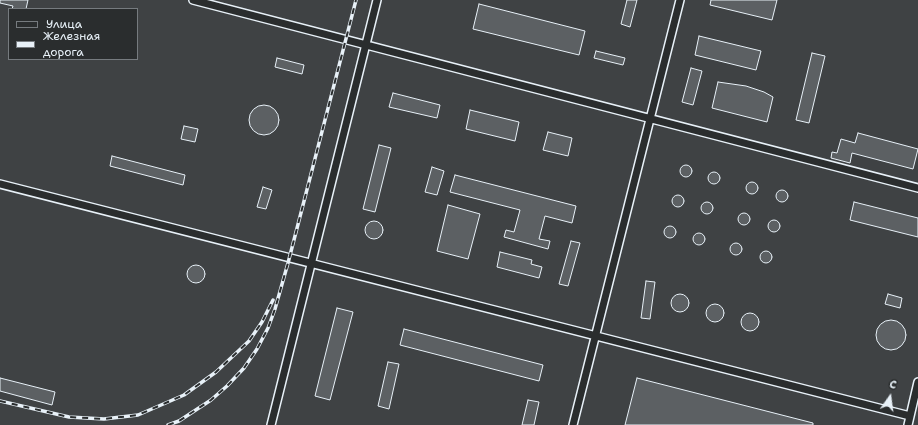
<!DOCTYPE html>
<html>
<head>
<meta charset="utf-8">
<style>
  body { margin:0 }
  #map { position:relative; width:918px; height:425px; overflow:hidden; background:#323536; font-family:"Shantell Sans",sans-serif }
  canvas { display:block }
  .legend { position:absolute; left:8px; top:8px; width:130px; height:52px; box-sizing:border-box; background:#2a2d2e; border:1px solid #767b7f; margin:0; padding:5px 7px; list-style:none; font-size:12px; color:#e8f1f8 }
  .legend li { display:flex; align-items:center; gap:8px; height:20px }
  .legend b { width:20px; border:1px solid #767b7f }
  .north { position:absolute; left:870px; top:377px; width:40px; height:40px; -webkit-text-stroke:3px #2a2d2e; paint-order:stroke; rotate:14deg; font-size:11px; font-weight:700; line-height:16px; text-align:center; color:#e8f1f8 }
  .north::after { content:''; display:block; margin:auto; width:14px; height:18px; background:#e8f1f8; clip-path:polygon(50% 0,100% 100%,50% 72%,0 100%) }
</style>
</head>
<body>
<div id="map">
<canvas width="918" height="425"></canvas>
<ul class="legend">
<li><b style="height:5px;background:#2a2d2e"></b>Улица</li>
<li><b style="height:5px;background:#e8f1f8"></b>Железная дорога</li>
</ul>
<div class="north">С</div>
</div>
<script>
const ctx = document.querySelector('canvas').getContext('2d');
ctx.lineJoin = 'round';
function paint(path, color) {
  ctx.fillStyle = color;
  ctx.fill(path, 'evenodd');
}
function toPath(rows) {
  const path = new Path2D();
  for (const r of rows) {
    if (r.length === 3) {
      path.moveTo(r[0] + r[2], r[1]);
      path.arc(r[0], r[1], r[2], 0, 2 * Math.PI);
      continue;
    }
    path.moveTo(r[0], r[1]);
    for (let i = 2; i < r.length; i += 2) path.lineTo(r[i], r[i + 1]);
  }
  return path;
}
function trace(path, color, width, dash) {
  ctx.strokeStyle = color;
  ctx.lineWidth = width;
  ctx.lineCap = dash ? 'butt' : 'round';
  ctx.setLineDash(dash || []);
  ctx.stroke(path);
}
const built = toPath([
  [0,0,918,0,918,425,0,425],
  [9,9,137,9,137,59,9,59]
]);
const building = toPath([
  [0,0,28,0,26,9,12,9,13,6,0,3,0,0],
  [627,0,637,0,630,27,621,24,627,0],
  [711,0,777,0,772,20,710,5,711,0],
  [479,4,585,31,579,55,473,29,479,4],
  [699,36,761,51,756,70,695,55,699,36],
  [596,51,625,58,623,65,594,58,596,51],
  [812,53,825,56,809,123,796,120,812,53],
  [277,58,304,65,302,74,275,67,277,58],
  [691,68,702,71,693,105,682,102,691,68],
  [718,82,746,86,764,92,773,97,767,122,712,108,718,82],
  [393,93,440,105,437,118,389,107,393,93],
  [264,120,15],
  [470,110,519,122,515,141,466,129,470,110],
  [184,126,198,129,195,142,181,139,184,126],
  [548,132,572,138,568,156,543,150,548,132],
  [858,133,918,149,913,169,852,153,850,163,831,158,832,152,837,153,841,139,855,143,858,133],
  [379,145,391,148,375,212,363,209,379,145],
  [112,156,185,175,183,185,110,166,112,156],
  [686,171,6],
  [432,167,444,171,437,195,425,192,432,167],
  [714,178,6],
  [455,175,576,206,572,223,545,216,539,239,550,241,548,249,504,237,506,230,514,232,520,210,450,192,455,175],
  [752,188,6],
  [263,187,272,190,266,209,257,207,263,187],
  [782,196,6],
  [678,201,6],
  [707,208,6],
  [854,202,918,218,918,237,850,220,854,202],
  [448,205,480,214,468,259,437,251,448,205],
  [744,219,6],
  [774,226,6],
  [374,230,9],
  [670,232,6],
  [699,239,6],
  [571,241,580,243,568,286,559,284,571,241],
  [736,249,6],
  [766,257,6],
  [500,252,532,260,531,264,542,267,539,278,497,267,500,252],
  [196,274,9],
  [646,281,655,282,650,319,641,318,646,281],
  [888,294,902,298,900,308,885,304,888,294],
  [680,303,9],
  [715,313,9],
  [337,308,353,312,330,400,315,396,337,308],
  [750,322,9],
  [891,335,15],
  [404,329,543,365,539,381,400,345,404,329],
  [388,362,399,364,389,409,378,406,388,362],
  [0,378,55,392,52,405,0,391,0,378],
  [637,378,813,423,813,425,625,425,637,378],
  [528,400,539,402,534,425,522,425,528,400]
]);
const minor = toPath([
  [193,0,918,188],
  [0,184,910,416],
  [271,425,377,0],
  [573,425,680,0],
  [908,425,918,382]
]);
const rail = toPath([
  [0,401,69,417,104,419,138,415,184,395,216,372,249,341,262,322,273,300],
  [168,425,179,421,211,400,227,386,244,368,257,349,268,328,275,309,288,263,356,0]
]);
paint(built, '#3f4244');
paint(building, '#5c6063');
trace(building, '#e8f1f8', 1);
trace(minor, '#e8f1f8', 10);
trace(minor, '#2a2d2e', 7);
trace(rail, '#e8f1f8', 3.5);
trace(rail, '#2a2d2e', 2, [6]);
</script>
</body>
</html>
